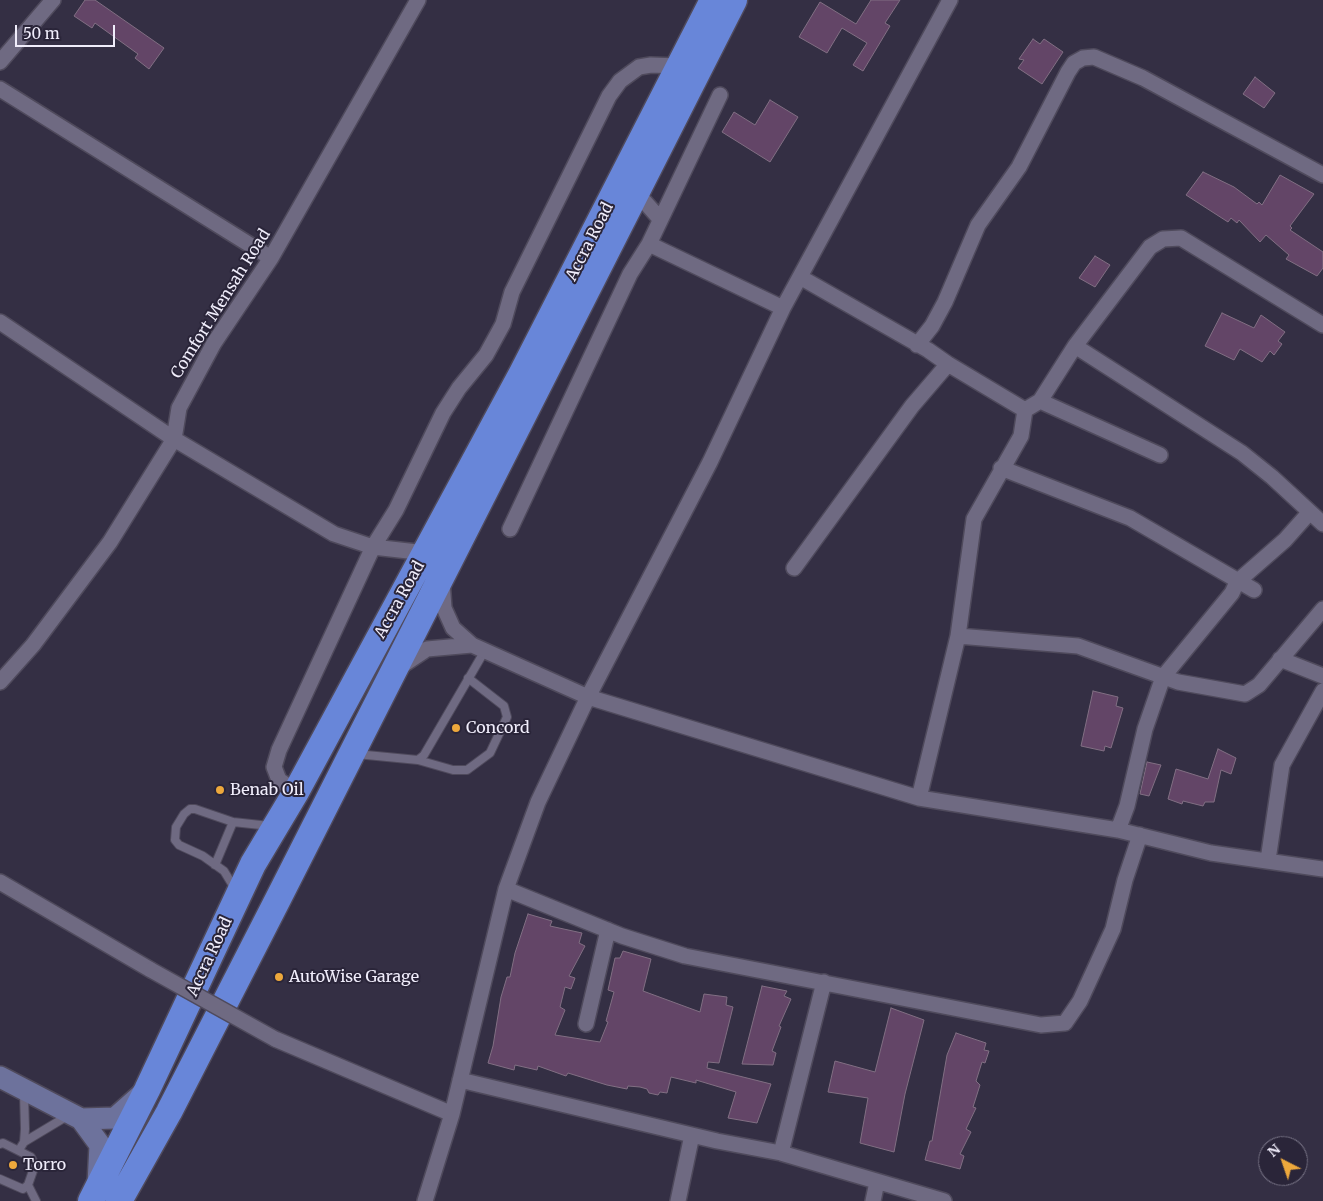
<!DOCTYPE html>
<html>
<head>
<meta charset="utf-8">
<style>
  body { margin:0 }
  #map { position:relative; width:1323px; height:1201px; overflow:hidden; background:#342f44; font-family:Merriweather,serif }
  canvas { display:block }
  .north { position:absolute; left:1258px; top:1136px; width:50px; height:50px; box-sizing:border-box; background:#2a2539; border:1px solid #797587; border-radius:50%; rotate:319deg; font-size:14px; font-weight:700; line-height:20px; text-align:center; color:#f0edfb }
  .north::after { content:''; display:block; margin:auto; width:18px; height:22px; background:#eda83c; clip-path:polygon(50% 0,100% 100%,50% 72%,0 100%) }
  .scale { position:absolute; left:15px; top:25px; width:100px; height:22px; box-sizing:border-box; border:2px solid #f0edfb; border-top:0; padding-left:6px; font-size:15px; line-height:18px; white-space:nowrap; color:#f0edfb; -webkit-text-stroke:4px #2a2539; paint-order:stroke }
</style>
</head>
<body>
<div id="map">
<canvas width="1323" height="1201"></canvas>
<div class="north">N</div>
<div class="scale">50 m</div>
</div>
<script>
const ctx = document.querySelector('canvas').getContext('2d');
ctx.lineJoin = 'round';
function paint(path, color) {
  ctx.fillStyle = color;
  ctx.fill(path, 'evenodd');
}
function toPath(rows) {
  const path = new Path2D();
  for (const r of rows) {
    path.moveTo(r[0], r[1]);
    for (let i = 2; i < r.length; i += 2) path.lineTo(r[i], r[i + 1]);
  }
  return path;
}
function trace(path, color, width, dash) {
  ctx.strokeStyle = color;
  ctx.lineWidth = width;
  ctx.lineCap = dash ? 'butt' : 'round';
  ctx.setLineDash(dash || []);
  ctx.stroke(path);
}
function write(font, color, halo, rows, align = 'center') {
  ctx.font = font + ' Merriweather,serif';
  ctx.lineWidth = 4;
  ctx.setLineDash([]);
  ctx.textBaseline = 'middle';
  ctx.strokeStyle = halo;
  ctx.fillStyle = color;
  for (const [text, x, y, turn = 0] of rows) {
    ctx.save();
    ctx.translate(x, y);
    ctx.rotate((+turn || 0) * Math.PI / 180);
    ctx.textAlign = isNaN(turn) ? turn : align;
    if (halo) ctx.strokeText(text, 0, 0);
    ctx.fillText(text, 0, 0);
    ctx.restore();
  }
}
const building = toPath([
  [85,0,95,0,164,48,149,69,135,58,138,54,95,23,92,28,74,16,85,0],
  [871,0,900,0,885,23,890,26,863,71,853,65,867,43,842,28,827,53,799,37,820,2,856,24,871,0],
  [1033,39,1040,44,1044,39,1063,52,1042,84,1018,68,1024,60,1019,59,1033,39],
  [1255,77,1275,93,1264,108,1243,94,1255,77],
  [770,100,798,117,770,162,722,132,734,112,755,125,770,100],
  [1203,172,1234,187,1257,204,1259,202,1262,205,1280,175,1314,194,1290,226,1292,228,1290,230,1323,252,1323,268,1317,276,1286,259,1289,255,1266,235,1260,242,1239,220,1237,223,1231,218,1228,222,1186,195,1203,172],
  [1095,256,1110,265,1095,287,1079,278,1095,256],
  [1222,313,1254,328,1261,315,1285,332,1278,341,1282,344,1274,355,1270,351,1262,362,1240,349,1234,360,1205,346,1222,313],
  [1093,691,1118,697,1116,706,1123,708,1111,748,1105,746,1104,751,1081,746,1093,691],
  [1218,749,1236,758,1231,774,1221,770,1214,802,1205,802,1203,806,1183,801,1182,804,1168,799,1176,769,1208,779,1218,749],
  [1147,762,1161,765,1149,796,1140,794,1147,762],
  [528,914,552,921,550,926,582,933,579,943,585,946,569,976,575,978,571,989,565,987,560,1007,565,1010,555,1035,600,1042,608,1022,606,1021,614,992,608,990,615,958,620,958,623,951,651,959,643,991,700,1012,704,994,727,997,726,1005,733,1007,719,1063,708,1062,707,1068,771,1084,757,1123,728,1118,736,1092,696,1080,696,1083,671,1077,667,1093,660,1092,658,1095,649,1093,647,1089,640,1087,628,1086,627,1089,607,1085,568,1073,566,1076,538,1066,537,1070,515,1065,514,1070,488,1063,493,1046,501,997,507,977,510,977,515,953,528,914],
  [762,986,787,991,784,996,791,999,779,1026,781,1027,772,1051,776,1053,773,1065,742,1064,762,986],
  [891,1008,924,1020,905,1094,894,1152,860,1143,868,1098,828,1092,835,1061,875,1072,891,1008],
  [956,1033,986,1043,984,1050,989,1051,985,1063,982,1062,976,1081,980,1085,973,1107,976,1108,966,1129,971,1132,960,1154,964,1156,960,1169,925,1160,930,1141,932,1141,947,1055,956,1033]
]);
const lane = toPath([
  [356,754,418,760,424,755,484,652],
  [418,760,453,770,467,770,490,753,507,717,504,706,468,678],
  [215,865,233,822],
  [235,889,224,871,203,856,179,845,175,840,176,827,184,814,190,809,195,809,233,822,270,826],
  [24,1142,69,1115],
  [0,1144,3,1143,31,1157,35,1165,28,1185,23,1189,0,1179],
  [19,1150,24,1142,25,1129,24,1094],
  [28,1185,36,1201]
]);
const street = toPath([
  [418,0,271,258,214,343,179,408,174,439,334,534,373,547,426,553],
  [0,62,53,0],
  [0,89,271,258],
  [637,193,660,219],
  [649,244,783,308],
  [800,277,928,350,948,364,1025,410],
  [0,322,174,439,110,542,33,645,0,682],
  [917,345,932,326,945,302,978,225,1019,167,1068,72,1074,63,1083,58,1094,57,1143,78,1323,175],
  [1075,346,1242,453,1272,477,1323,524],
  [1040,401,1160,455],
  [1001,468,1130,518,1254,590],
  [510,529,630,274,649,244,720,95],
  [794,568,912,406,948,364],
  [442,580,444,608,453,628,472,645,588,697,919,798,1118,830,1211,853,1323,869],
  [958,636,1078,646,1178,682,1245,694,1259,685,1323,609],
  [1280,659,1323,676],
  [400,667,427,649,472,645],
  [296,792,279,780,274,767,279,750,373,547,396,510,443,413,459,388,486,355,503,324,512,292,609,96,620,81,639,67,651,65,679,66],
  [919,798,958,636,974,519,1021,436,1025,410,1040,401,1075,346,1150,247,1163,239,1181,238,1323,325],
  [1118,830,1127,806,1145,729,1163,677,1232,593,1237,582,1285,540,1309,513],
  [1268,860,1282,765,1323,691],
  [0,882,151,970],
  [506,889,622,936,685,956,1041,1025,1065,1023,1080,1001,1113,929,1125,880,1140,835],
  [586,1024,608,930],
  [275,1039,452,1114],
  [460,1080,717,1141,781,1153,944,1201],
  [781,1153,824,982],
  [425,1201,452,1114,506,889,538,802,588,697,710,462,783,308,950,0],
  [678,1201,692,1135],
  [873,1201,877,1182]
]);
const secondary = toPath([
  [0,1077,81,1119,100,1145,98,1184],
  [81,1119,115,1118,142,1094]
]);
const highway = toPath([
  [91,1201,147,1090,253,864,296,792,522,373,713,0],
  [119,1201,169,1112,277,901,734,0]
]);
const streetBridge = toPath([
  [151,970,275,1039]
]);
const markers = [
  [456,728,5,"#eda83c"],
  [220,790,5,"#eda83c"],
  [279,977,5,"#eda83c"],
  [13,1165,5,"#eda83c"]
];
const streetNames = [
  ["Accra Road",590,242,-63],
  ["Comfort Mensah Road",221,304,-58],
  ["Accra Road",400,600,-61],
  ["Accra Road",210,957,-65]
];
const poiNames = [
  ["Concord",466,728],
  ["Benab Oil",230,790],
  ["AutoWise Garage",289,977],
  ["Torro",23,1165]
];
paint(building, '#634567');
trace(building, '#816f83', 1);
trace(lane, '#4f4a5c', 10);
trace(street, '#4f4a5c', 18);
trace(secondary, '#4f4a5c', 24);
trace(highway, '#4f4a5c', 29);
trace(lane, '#6f6a82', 8);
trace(street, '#6f6a82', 15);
trace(secondary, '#6d729c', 21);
trace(highway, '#6886d9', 26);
trace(streetBridge, '#4f4a5c', 18, []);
trace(streetBridge, '#6f6a82', 15);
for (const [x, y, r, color] of markers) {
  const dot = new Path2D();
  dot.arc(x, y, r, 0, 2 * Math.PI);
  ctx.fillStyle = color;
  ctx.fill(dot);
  trace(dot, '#2a2539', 2);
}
write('16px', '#f0edfb', '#2a2539', streetNames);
write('16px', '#f0edfb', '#2a2539', poiNames, 'left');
</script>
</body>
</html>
